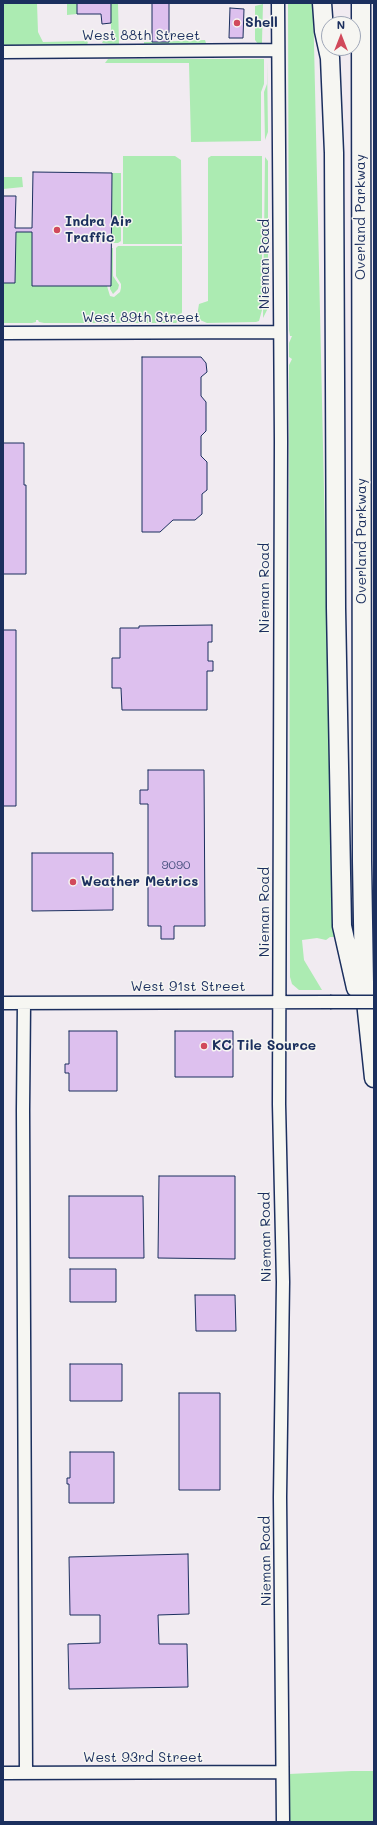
<!DOCTYPE html>
<html>
<head>
<meta charset="utf-8">
<style>
  body { margin:0 }
  #map { position:relative; width:377px; height:1825px; overflow:hidden; background:#f1ebf1; font-family:Mali,sans-serif }
  canvas { display:block }
  .frame { position:absolute; inset:0; border:4px solid #1b2f5e; pointer-events:none }
  .north { position:absolute; left:321px; top:16px; width:40px; height:40px; box-sizing:border-box; background:#f6f6f2; border:1px solid #9ea6b7; border-radius:50%; rotate:0deg; font-size:11px; font-weight:700; line-height:16px; text-align:center; color:#1b2f5e }
  .north::after { content:''; display:block; margin:auto; width:14px; height:18px; background:#d1495b; clip-path:polygon(50% 0,100% 100%,50% 72%,0 100%) }
</style>
</head>
<body>
<div id="map">
<canvas width="377" height="1825"></canvas>
<div class="frame"></div>
<div class="north">N</div>
</div>
<script>
const ctx = document.querySelector('canvas').getContext('2d');
ctx.lineJoin = 'round';
function paint(path, color) {
  ctx.fillStyle = color;
  ctx.fill(path, 'evenodd');
}
function toPath(rows) {
  const path = new Path2D();
  for (const r of rows) {
    path.moveTo(r[0], r[1]);
    for (let i = 2; i < r.length; i += 2) path.lineTo(r[i], r[i + 1]);
  }
  return path;
}
function trace(path, color, width, dash) {
  ctx.strokeStyle = color;
  ctx.lineWidth = width;
  ctx.lineCap = dash ? 'butt' : 'round';
  ctx.setLineDash(dash || []);
  ctx.stroke(path);
}
function write(font, color, halo, rows, align = 'center') {
  ctx.font = font + ' Mali,sans-serif';
  ctx.lineWidth = 3;
  ctx.setLineDash([]);
  ctx.textBaseline = 'middle';
  ctx.strokeStyle = halo;
  ctx.fillStyle = color;
  for (const [text, x, y, turn = 0] of rows) {
    ctx.save();
    ctx.translate(x, y);
    ctx.rotate((+turn || 0) * Math.PI / 180);
    ctx.textAlign = isNaN(turn) ? turn : align;
    if (halo) ctx.strokeText(text, 0, 0);
    ctx.fillText(text, 0, 0);
    ctx.restore();
  }
}
const green = toPath([
  [3,3,37,3,38,32,43,42,87,41,88,43,86,45,3,46],
  [67,3,77,3,77,14,67,15],
  [111,3,118,3,119,45,102,43,103,41,111,41],
  [288,3,313,3,314,44,334,937,330,937,326,940,317,938,302,940,304,960,322,990,299,990,292,984,290,977,289,365,292,359,289,357,289,343,292,336,290,336,289,330],
  [263,4,262,41,262,45,258,44,255,40,255,6],
  [205,40,206,43,205,45,144,44,144,42,152,42],
  [108,59,264,59,264,84,261,92,261,141,191,142,189,63,105,63],
  [267,61,268,132,265,140,264,92,267,84],
  [123,156,175,156,181,160,182,244,123,244],
  [211,156,262,156,262,310,259,321,256,322,207,323,200,320,197,316,199,304,208,301,208,158],
  [265,157,268,161,268,308,263,318],
  [112,173,121,173,121,241,118,243,111,243],
  [3,177,22,177,23,187,3,189],
  [16,232,32,232,32,286,107,286,110,296,114,297,120,292,121,288,121,284,116,276,116,248,118,246,182,246,182,312,180,319,176,323,44,323,39,322,38,320,36,320,36,322,32,323,3,323,3,283,15,283],
  [111,248,113,248,113,276,119,285,118,289,113,294,110,289],
  [352,1771,374,1771,374,1822,289,1822,289,1774]
]);
const building = toPath([
  [77,3,111,3,111,23,102,24,101,14,77,14,77,3],
  [152,3,169,3,169,42,152,42,152,3],
  [230,8,244,9,243,38,229,38,230,8],
  [33,172,112,173,111,286,32,286,32,232,16,232,15,283,3,283,3,196,16,196,15,228,32,228,33,172],
  [142,357,201,357,206,363,207,372,201,377,201,396,206,402,206,431,201,436,201,456,207,462,207,490,202,494,202,514,195,520,173,520,160,532,142,532,142,357],
  [3,443,24,443,24,485,26,485,26,574,3,574,3,443],
  [212,625,212,642,208,642,208,661,213,661,213,671,207,671,207,710,122,710,121,688,112,688,112,658,120,658,120,628,139,628,139,626,212,625],
  [3,630,16,630,16,806,3,806,3,630],
  [148,770,204,770,205,926,174,926,174,939,161,939,161,926,148,926,148,804,140,804,140,790,148,790,148,770],
  [32,853,113,853,113,910,32,911,32,853],
  [69,1031,117,1031,117,1091,69,1091,69,1073,65,1073,65,1064,69,1064,69,1031],
  [175,1031,233,1031,233,1077,175,1077,175,1031],
  [159,1176,235,1176,235,1259,158,1258,159,1176],
  [69,1196,143,1196,144,1258,69,1258,69,1196],
  [70,1269,116,1269,116,1302,70,1302,70,1269],
  [195,1295,235,1295,236,1331,196,1331,195,1295],
  [70,1364,122,1364,122,1401,70,1401,70,1364],
  [179,1393,220,1393,220,1490,179,1490,179,1393],
  [70,1452,114,1452,114,1503,69,1503,69,1484,67,1484,67,1478,70,1478,70,1452],
  [188,1554,189,1614,158,1615,159,1644,187,1644,188,1687,69,1689,68,1644,100,1643,100,1615,70,1615,69,1557,188,1554]
]);
const minor = toPath([
  [278,3,281,441,279,1104,283,1282,280,1497,283,1822],
  [3,52,278,50],
  [3,333,279,332],
  [3,1003,330,1002],
  [24,1003,23,1110,26,1773],
  [3,1773,282,1772]
]);
const highway = toPath([
  [322,3,324,31,330,58,334,153,336,608,342,926,356,988],
  [361,3,362,861,364,982,374,1078]
]);
const minorBridge = toPath([
  [330,1002,374,1002]
]);
const markers = [
  [237,23,4,"#d1495b"],
  [57,230,4,"#d1495b"],
  [73,882,4,"#d1495b"],
  [204,1046,4,"#d1495b"]
];
const numberNames = [
  ["9090",176,865]
];
const poiNames = [
  ["Shell",245,23],
  ["Indra Air",65,222],
  ["Traffic",65,238],
  ["Weather Metrics",81,882],
  ["KC Tile Source",212,1046]
];
const streetNames = [
  ["West 88th Street",141,36],
  ["Overland Parkway",361,217,-90],
  ["Nieman Road",265,264,-90],
  ["West 89th Street",141,318],
  ["Overland Parkway",362,541,-90],
  ["Nieman Road",265,588,-90],
  ["Nieman Road",265,912,-90],
  ["West 91st Street",188,987],
  ["Nieman Road",266,1237,-91],
  ["Nieman Road",266,1561,-91],
  ["West 93rd Street",143,1758]
];
paint(green, '#acebb2');
paint(building, '#ddc0ee');
trace(building, '#1b2f5e', 1);
trace(minor, '#1b2f5e', 15);
trace(highway, '#1b2f5e', 21);
trace(minor, '#f6f6f2', 12);
trace(highway, '#f6f6f2', 18);
trace(minorBridge, '#1b2f5e', 15, []);
trace(minorBridge, '#f6f6f2', 12);
for (const [x, y, r, color] of markers) {
  const dot = new Path2D();
  dot.arc(x, y, r, 0, 2 * Math.PI);
  ctx.fillStyle = color;
  ctx.fill(dot);
  trace(dot, '#f6f6f2', 1.5);
}
write('12px', '#4c5382', null, numberNames);
write('bold 14px', '#1b2f5e', '#f6f6f2', poiNames, 'left');
write('14px', '#1b2f5e', '#f6f6f2', streetNames);
</script>
</body>
</html>
